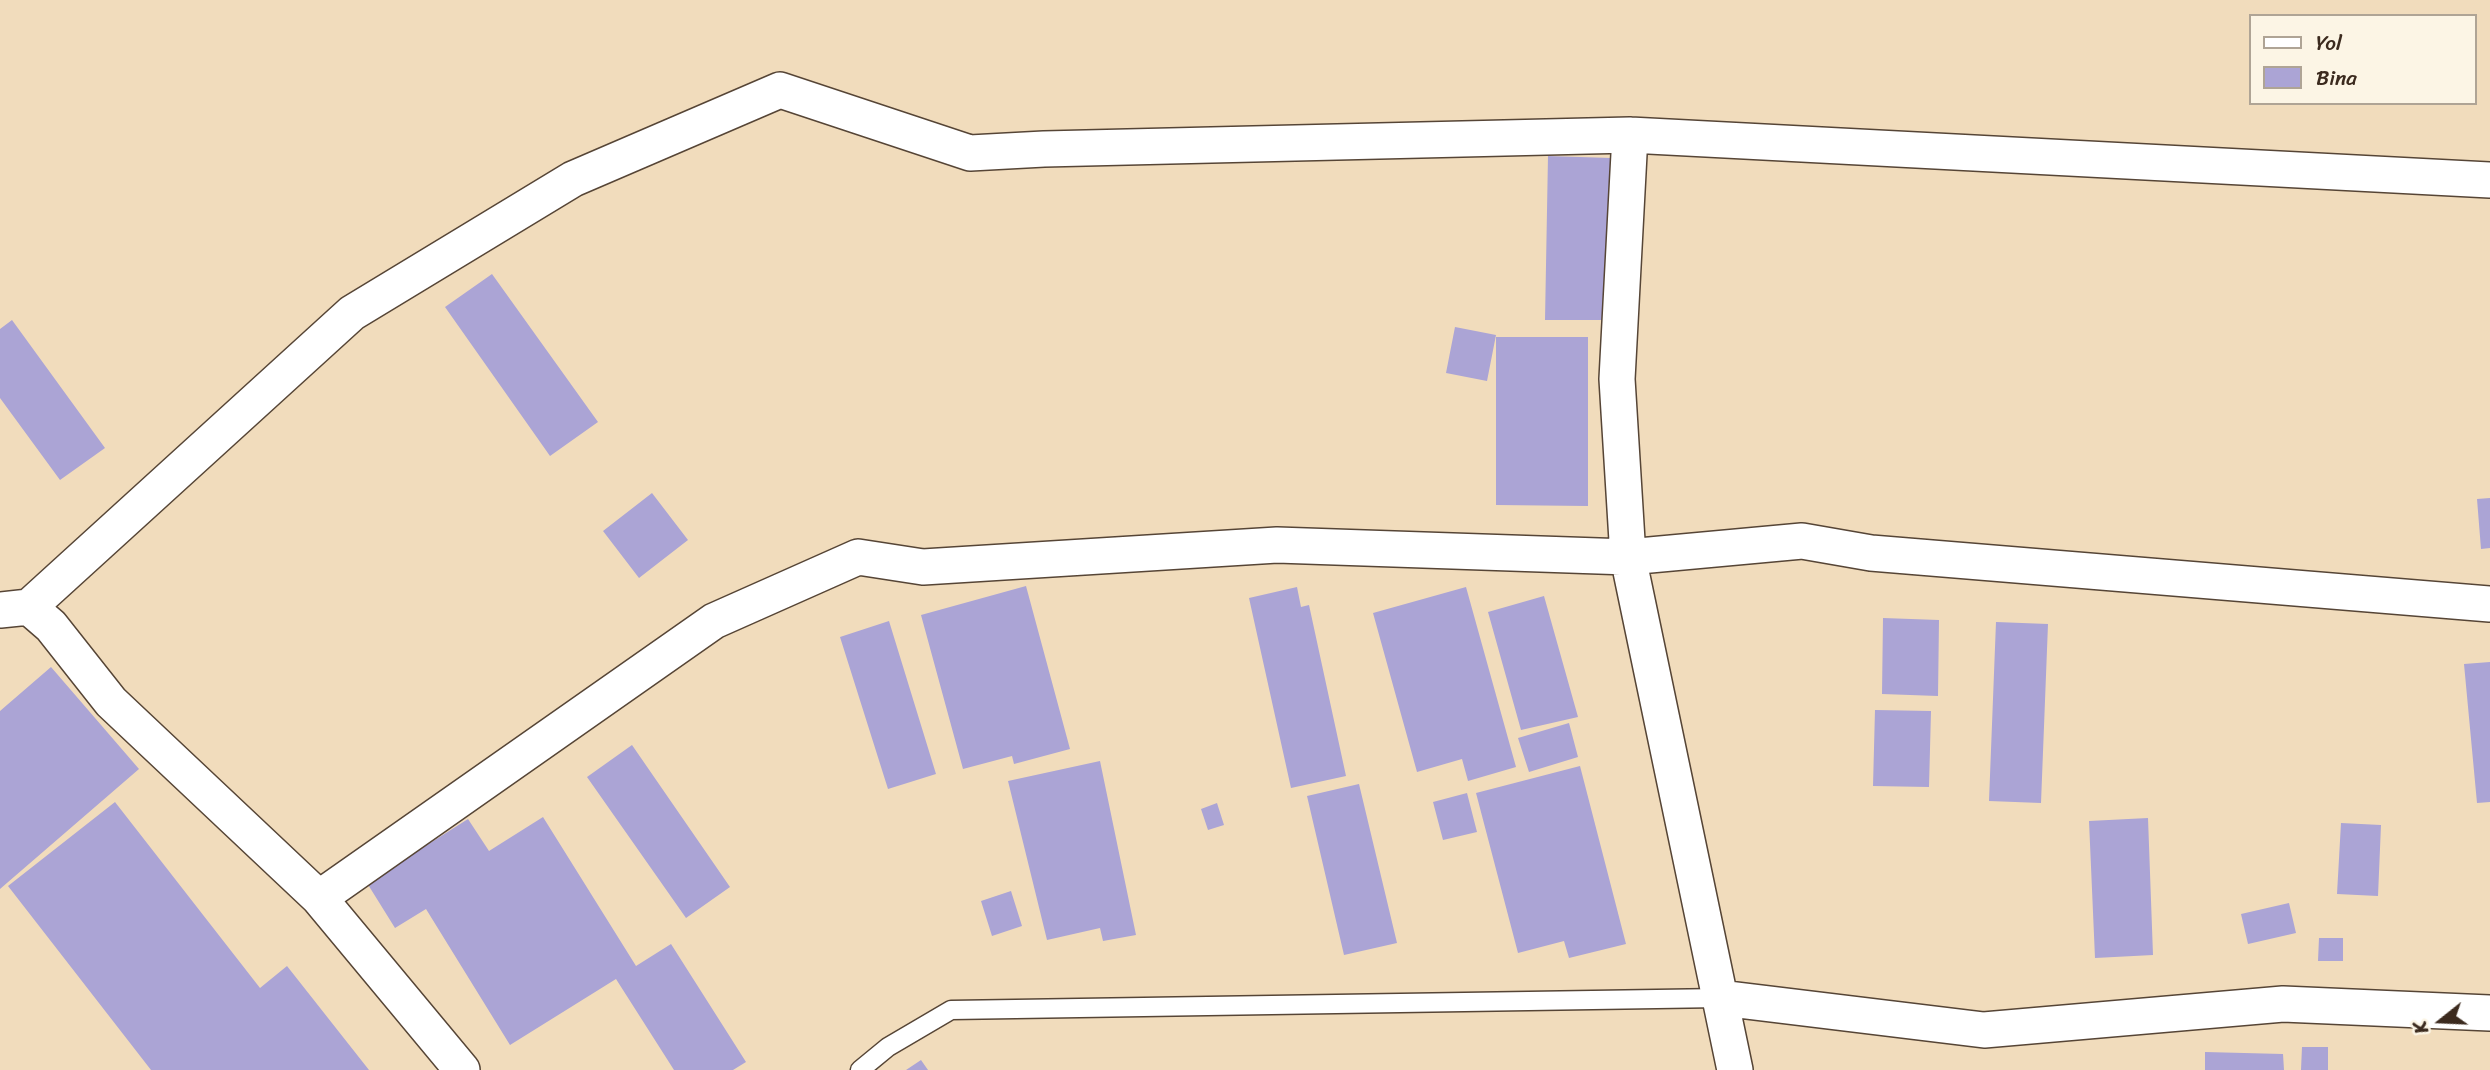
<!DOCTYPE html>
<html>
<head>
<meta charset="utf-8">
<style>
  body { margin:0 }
  #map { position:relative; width:2490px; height:1070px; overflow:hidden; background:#f1dcbc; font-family:Sriracha,sans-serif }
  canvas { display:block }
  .legend { position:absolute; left:2249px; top:14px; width:228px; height:91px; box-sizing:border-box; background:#fcf5e5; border:2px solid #afa495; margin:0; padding:9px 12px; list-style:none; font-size:21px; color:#3b2a1e }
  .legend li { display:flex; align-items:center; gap:14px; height:35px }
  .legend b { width:35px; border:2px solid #afa495 }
  .north { position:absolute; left:2406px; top:986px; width:70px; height:70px; -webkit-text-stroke:5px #fcf5e5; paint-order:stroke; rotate:252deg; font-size:19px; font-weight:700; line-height:28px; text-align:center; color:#3b2a1e }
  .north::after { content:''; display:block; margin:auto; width:24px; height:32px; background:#3b2a1e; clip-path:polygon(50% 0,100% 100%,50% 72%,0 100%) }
</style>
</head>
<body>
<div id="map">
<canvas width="2490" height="1070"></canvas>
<ul class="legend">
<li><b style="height:9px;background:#fff"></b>Yol</li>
<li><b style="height:19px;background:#aba4d5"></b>Bina</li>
</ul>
<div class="north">K</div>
</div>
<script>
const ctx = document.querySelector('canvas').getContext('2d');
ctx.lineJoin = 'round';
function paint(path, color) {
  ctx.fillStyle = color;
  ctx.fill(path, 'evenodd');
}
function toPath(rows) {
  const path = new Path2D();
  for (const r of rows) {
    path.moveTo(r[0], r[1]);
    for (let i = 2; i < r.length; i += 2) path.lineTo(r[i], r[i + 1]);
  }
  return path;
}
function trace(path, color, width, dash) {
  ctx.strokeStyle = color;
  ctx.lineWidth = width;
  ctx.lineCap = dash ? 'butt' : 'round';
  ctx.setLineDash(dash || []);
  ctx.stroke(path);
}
const building = toPath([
  [1548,156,1611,158,1610,320,1545,320],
  [492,274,598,422,550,456,445,307],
  [12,320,105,448,60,480,0,398,0,329],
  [1455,327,1496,335,1487,381,1446,373],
  [1496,337,1588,337,1588,506,1496,505],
  [652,493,688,540,639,578,603,531],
  [2490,498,2490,548,2481,549,2477,499],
  [1026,586,1070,749,1014,764,1012,756,963,769,921,615],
  [1297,587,1301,607,1309,605,1346,776,1291,788,1249,598],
  [1466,587,1516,767,1468,781,1462,759,1417,772,1373,613],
  [1544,596,1578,717,1521,730,1488,612],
  [1883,618,1939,620,1938,696,1882,694],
  [889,621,936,774,888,789,840,637],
  [1996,622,2048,624,2041,803,1989,801],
  [2490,662,2490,802,2477,803,2464,664],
  [51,667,139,769,0,889,0,711],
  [1875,710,1931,711,1929,787,1873,786],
  [1569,723,1578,757,1529,772,1518,738],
  [632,745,730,887,686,918,587,777],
  [1100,761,1136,935,1103,941,1100,928,1047,940,1008,781],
  [1580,766,1626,944,1569,958,1564,941,1518,953,1476,793],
  [1359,784,1397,943,1344,955,1307,796],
  [1467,793,1477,832,1443,840,1433,802],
  [115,802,260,988,287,966,369,1070,151,1070,8,886],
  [1217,803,1224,825,1208,830,1201,809],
  [543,817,636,966,671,944,746,1062,733,1070,674,1070,616,979,510,1045,426,909,395,928,367,883,468,819,489,851],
  [2148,818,2153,955,2095,958,2089,821],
  [2341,823,2381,825,2378,896,2337,894],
  [1011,891,1022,926,992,936,981,901],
  [2289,903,2296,933,2248,944,2241,914],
  [2319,938,2343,938,2343,961,2318,961],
  [2302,1047,2328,1047,2328,1070,2301,1070],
  [2205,1052,2283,1054,2284,1070,2205,1070],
  [921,1060,928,1070,906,1070]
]);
const service = toPath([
  [860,1070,888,1047,951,1010,1721,998]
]);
const minor = toPath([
  [1630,135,1617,379,1628,557,1735,1070],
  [29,607,352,313,573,179,780,90,970,153,1044,149,1630,135,2490,180],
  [0,610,29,607,51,626,111,702,319,898,462,1070],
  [319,898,714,621,858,557,923,567,1277,545,1628,557,1802,541,1871,553,2490,604],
  [1721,998,1984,1030,2283,1004,2490,1013]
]);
paint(building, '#aba4d5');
trace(service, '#564536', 21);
trace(minor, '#564536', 38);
trace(service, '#fff', 18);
trace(minor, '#fff', 35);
</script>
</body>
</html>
